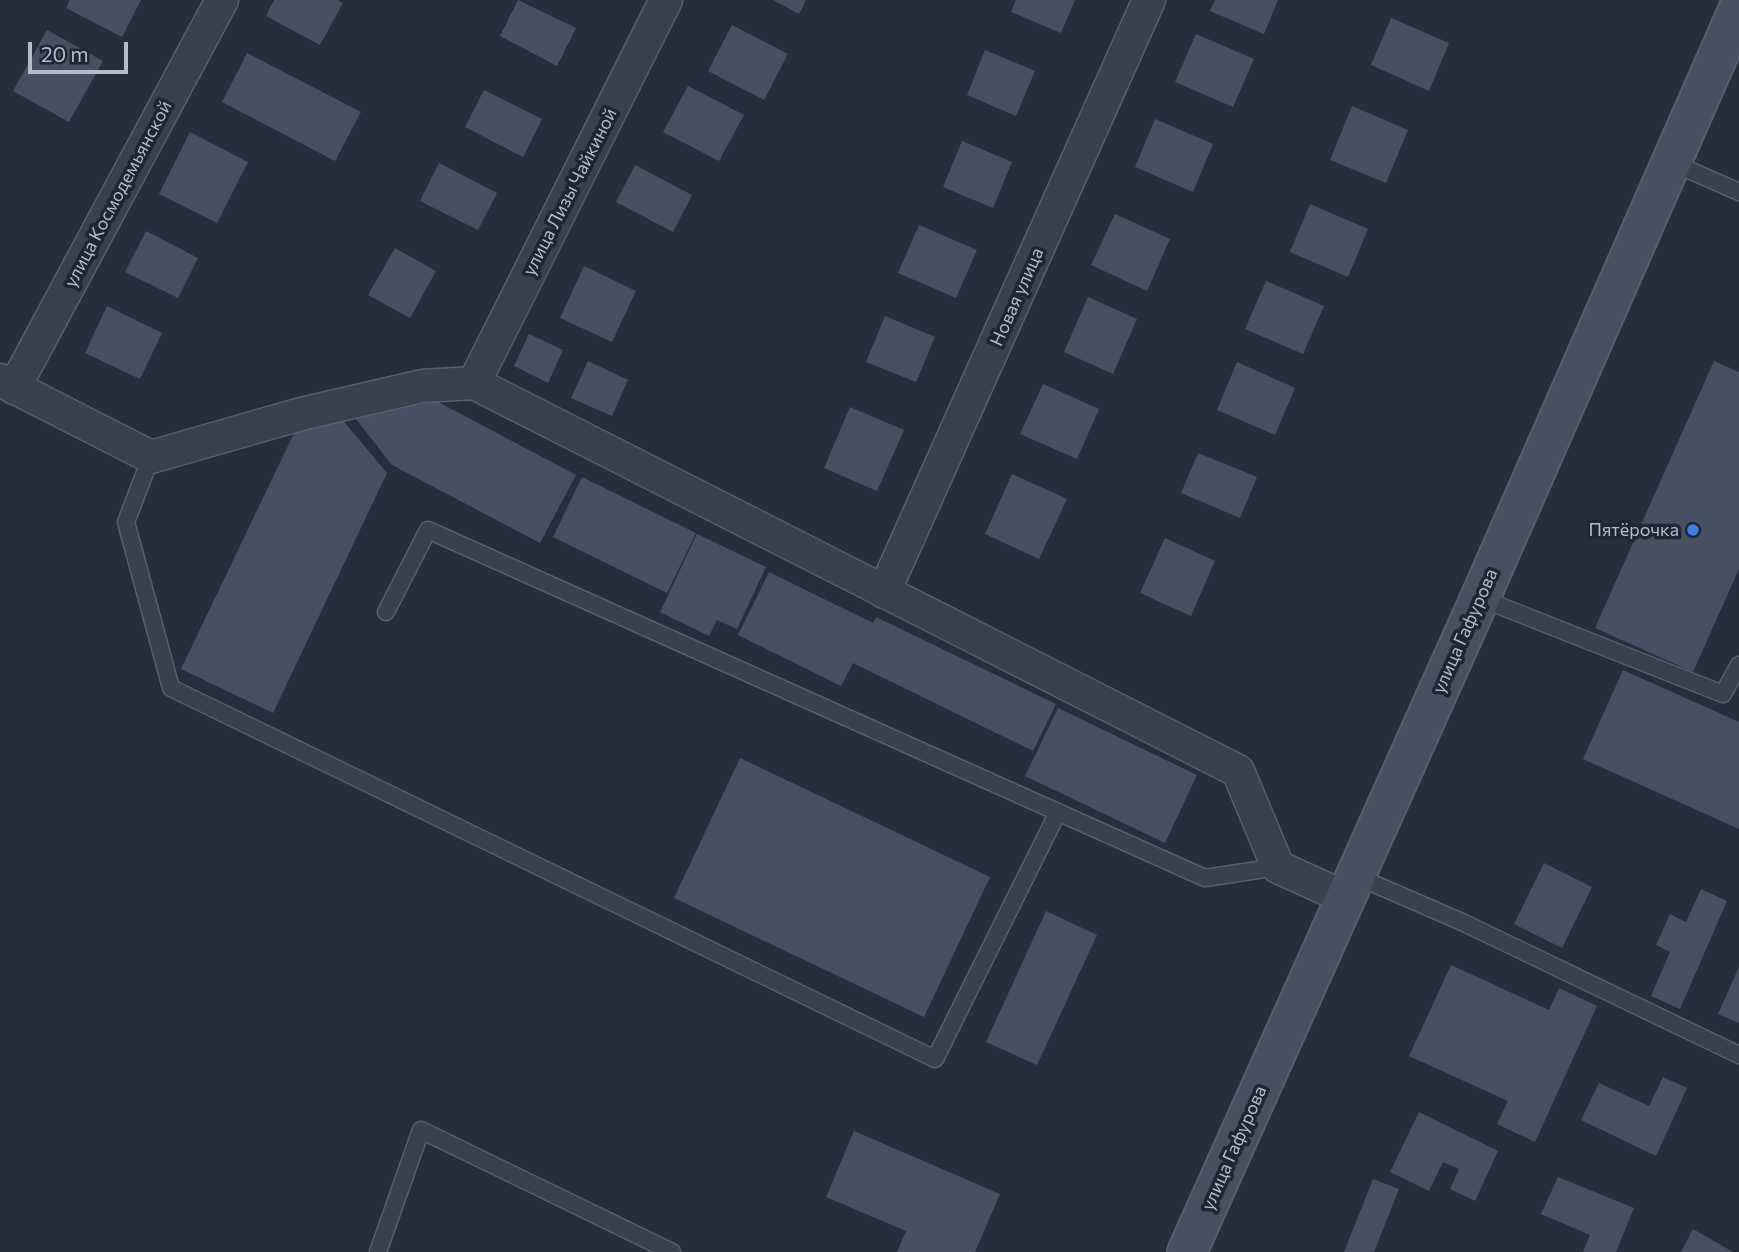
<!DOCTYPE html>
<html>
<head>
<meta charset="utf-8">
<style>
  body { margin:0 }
  #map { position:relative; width:1739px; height:1252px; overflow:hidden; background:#242f3e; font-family:Commissioner,sans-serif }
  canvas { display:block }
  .scale { position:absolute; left:28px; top:42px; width:100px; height:32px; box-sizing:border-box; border:4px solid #b4bcc9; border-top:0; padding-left:9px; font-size:21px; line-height:24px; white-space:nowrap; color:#b4bcc9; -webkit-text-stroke:5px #1d2633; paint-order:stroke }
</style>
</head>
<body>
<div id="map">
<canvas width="1739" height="1252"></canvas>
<div class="scale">20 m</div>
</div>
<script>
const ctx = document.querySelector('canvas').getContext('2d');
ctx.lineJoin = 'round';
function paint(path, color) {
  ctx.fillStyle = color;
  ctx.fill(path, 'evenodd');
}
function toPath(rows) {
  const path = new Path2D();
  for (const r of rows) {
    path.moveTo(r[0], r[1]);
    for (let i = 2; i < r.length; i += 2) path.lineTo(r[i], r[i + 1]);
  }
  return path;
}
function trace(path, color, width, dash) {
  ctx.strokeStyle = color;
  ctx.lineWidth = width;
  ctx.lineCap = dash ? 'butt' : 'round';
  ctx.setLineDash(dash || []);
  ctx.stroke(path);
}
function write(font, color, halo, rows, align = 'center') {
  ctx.font = font + ' Commissioner,sans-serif';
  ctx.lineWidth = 7;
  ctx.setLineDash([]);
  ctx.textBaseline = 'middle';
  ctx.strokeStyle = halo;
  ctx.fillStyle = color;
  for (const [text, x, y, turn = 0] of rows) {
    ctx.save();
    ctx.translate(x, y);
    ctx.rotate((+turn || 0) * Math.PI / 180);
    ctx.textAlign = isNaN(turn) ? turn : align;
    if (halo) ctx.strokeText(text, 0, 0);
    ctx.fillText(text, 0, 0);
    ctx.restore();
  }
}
const building = toPath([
  [70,0,141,0,122,37,66,8],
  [274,0,338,0,343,3,320,45,266,16],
  [518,0,576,28,557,66,500,36],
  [773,0,806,0,799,14],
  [1016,0,1075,0,1061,33,1011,12],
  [1215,0,1278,0,1264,34,1210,11],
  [1391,18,1449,43,1429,91,1371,65],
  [732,25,788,54,764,100,708,71],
  [47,30,103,61,69,122,13,91],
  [1196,34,1254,59,1233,107,1175,82],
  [985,50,1035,71,1016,116,967,95],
  [247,53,361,112,335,161,222,102],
  [688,86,744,115,719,161,663,132],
  [484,90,542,119,523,157,465,127],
  [1352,106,1408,130,1386,183,1330,160],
  [1155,119,1213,144,1193,192,1135,167],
  [190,132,248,162,217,223,159,194],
  [962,141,1012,162,993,208,943,187],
  [439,163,497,193,478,230,420,201],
  [635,165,692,195,673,232,616,202],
  [1310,204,1368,229,1348,277,1290,252],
  [1115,214,1170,239,1147,291,1091,265],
  [919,225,977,250,956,298,898,273],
  [146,231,198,258,178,298,125,272],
  [395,248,436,271,410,318,368,295],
  [584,266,636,291,612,342,560,318],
  [1266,281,1324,306,1303,354,1245,329],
  [1088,297,1137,319,1113,374,1064,352],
  [107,306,162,333,140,379,85,353],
  [885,316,935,337,916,382,866,362],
  [529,334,563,350,548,383,514,366],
  [588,361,628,380,612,416,571,398],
  [1714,361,1739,372,1739,569,1693,672,1595,628],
  [1237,362,1295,388,1275,435,1217,410],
  [1043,384,1099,409,1077,459,1020,434],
  [429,397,576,475,540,543,392,465,352,414],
  [850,407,904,430,877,491,824,468],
  [341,418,387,473,273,713,181,669,296,429],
  [1198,453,1257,477,1240,518,1181,493],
  [1012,474,1067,499,1039,559,985,534],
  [582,477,696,533,667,593,553,537],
  [697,534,766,567,737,629,717,620,709,636,660,612],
  [1165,538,1215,561,1191,616,1140,593],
  [769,572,873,623,876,617,1056,704,1033,751,853,663,841,686,738,635],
  [1623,670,1739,722,1739,829,1583,759],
  [1058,708,1197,775,1165,843,1025,776],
  [740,758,990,877,924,1017,674,898],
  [1544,863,1592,887,1562,948,1514,924],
  [1701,889,1727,901,1680,1009,1651,996,1670,952,1656,945,1670,914,1686,922],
  [1046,911,1097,935,1037,1065,986,1042],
  [1451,965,1549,1010,1559,988,1597,1006,1535,1142,1497,1124,1508,1101,1409,1056],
  [1739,967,1739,1023,1718,1014],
  [1663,1077,1687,1088,1656,1156,1581,1120,1599,1083,1649,1106],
  [1419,1112,1498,1151,1475,1201,1450,1189,1459,1169,1443,1162,1429,1191,1390,1172],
  [854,1131,1000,1194,975,1252,897,1252,906,1231,826,1197],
  [1558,1177,1634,1208,1616,1252,1583,1252,1590,1235,1541,1214],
  [1373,1179,1399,1189,1374,1252,1344,1252],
  [1693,1229,1733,1252,1681,1252]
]);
const service = toPath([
  [1671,162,1739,192],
  [151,457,126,522,171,688,935,1059,1058,812],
  [1480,598,1723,694,1739,665],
  [386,612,428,530,1205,878,1278,867],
  [1356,876,1462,922,1739,1055],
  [378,1252,421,1130,672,1252]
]);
const minor = toPath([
  [0,380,151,457,301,414,422,386,474,383,1238,771,1278,867,1346,898],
  [474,383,666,0],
  [14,388,222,0],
  [884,592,1149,0]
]);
const secondary = toPath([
  [1187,1252,1480,598,1739,8]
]);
const markers = [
  [1693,530,7,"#3f7fe0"]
];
const streetNames = [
  ["улица Лизы Чайкиной",570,192,-63],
  ["улица Космодемьянской",118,194,-62],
  ["Новая улица",1017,297,-66],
  ["улица Гафурова",1465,631,-66],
  ["улица Гафурова",1234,1148,-66]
];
const poiNames = [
  ["Пятёрочка",1679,530]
];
paint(building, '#455162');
trace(service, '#565f6c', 19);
trace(minor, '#565f6c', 35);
trace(secondary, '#565f6c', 42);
trace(service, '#38414e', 16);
trace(minor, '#38414e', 32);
trace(secondary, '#465061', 38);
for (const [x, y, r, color] of markers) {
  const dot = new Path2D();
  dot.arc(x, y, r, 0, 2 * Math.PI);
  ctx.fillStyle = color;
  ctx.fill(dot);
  trace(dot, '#1d2633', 2.5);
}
write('18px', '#b4bcc9', '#1d2633', streetNames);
write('18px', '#b4bcc9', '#1d2633', poiNames, 'right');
</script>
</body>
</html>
